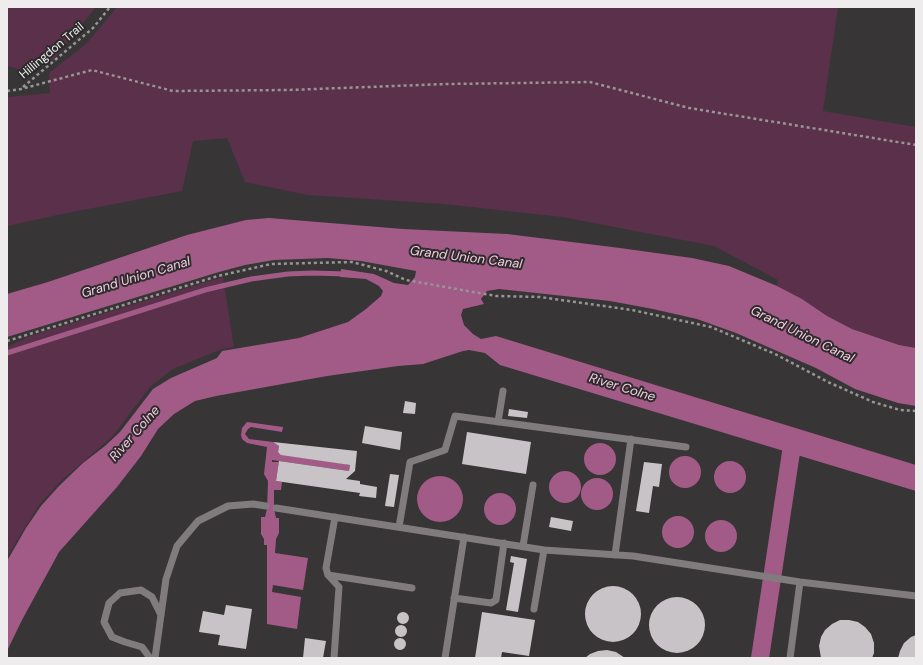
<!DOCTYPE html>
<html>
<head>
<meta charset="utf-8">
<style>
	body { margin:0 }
	#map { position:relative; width:923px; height:665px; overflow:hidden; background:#383536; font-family:"DM Sans",sans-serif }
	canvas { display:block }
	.frame { position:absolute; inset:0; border:8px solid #eeeced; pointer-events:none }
</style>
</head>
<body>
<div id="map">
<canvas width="923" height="665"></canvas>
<div class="frame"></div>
</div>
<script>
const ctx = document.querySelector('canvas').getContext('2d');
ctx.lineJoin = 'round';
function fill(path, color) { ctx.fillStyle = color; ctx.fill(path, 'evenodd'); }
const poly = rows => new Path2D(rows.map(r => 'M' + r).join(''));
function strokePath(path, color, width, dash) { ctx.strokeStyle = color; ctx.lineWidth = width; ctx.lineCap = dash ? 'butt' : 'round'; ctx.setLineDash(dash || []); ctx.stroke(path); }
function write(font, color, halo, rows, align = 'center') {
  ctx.font = font + ' "DM Sans",sans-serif'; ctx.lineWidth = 4; ctx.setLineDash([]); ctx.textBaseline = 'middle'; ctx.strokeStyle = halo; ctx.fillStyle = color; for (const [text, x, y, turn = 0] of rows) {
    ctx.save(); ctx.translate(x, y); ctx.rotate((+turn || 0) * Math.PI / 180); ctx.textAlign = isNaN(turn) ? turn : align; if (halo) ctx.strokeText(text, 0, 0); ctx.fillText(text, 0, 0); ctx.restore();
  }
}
const green = poly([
	[7,7,96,7,53,60,26,71,7,66],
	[117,7,838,7,823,111,916,127,916,348,899,345,852,329,827,316,802,299,777,286,778,280,714,246,562,217,444,204,307,195,245,182,227,138,193,141,182,191,62,214,7,226,7,97,50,93,49,73,86,44],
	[223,277,234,347,222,349,173,369,150,387,112,437,62,480,39,505,7,557,7,347,30,336]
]);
const water = poly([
	[269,218,403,229,507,234,620,248,692,258,729,266,777,286,802,299,827,316,852,329,899,345,916,348,916,406,898,403,855,389,816,368,736,333,697,319,653,309,610,301,499,289,487,291,481,299,484,304,463,309,461,315,464,325,473,334,481,339,496,336,916,465,916,491,500,365,485,353,469,350,463,351,423,364,398,366,327,376,216,396,195,401,174,414,158,429,141,456,117,487,59,552,22,620,7,651,7,561,26,528,41,506,59,486,83,463,105,446,120,432,153,389,171,378,217,358,222,351,299,338,348,322,366,309,381,296,383,291,379,286,366,279,340,277,341,269,374,274,394,283,408,285,415,277,416,271,361,261,328,258,274,260,245,265,219,272,7,337,7,294,48,282,187,235,246,220],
	[247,422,283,427,282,432,251,427,248,429,245,434,249,439,273,442,279,446,278,452,350,465,349,471,272,460,272,462,279,462,276,481,282,482,281,490,274,490,274,509,276,518,279,518,279,533,276,539,275,553,308,558,303,590,273,585,272,592,301,597,297,629,267,624,267,545,264,545,264,539,261,534,261,517,265,517,267,509,268,481,264,474,267,447,247,443,242,439,241,435,242,428],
	'584 459a16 16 0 1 1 32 0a16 16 0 1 1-32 0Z',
	'669 472a16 16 0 1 1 32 0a16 16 0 1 1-32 0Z',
	'714 477a16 16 0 1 1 32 0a16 16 0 1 1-32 0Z',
	'549 487a16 16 0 1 1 32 0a16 16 0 1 1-32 0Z',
	'417 499a23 23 0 1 1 46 0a23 23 0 1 1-46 0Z',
	'581 494a16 16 0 1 1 32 0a16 16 0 1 1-32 0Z',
	'484 509a16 16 0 1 1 32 0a16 16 0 1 1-32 0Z',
	'662 532a16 16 0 1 1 32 0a16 16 0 1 1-32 0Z',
	'705 536a16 16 0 1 1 32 0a16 16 0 1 1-32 0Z'
]);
const stream = poly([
	[7,353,205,290,251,279,288,274,312,273,346,274]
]);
const canal = poly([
	[760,658,793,439]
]);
const building = poly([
	[405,401,416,403,415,414,403,413],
	[509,409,528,412,527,418,508,416],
	[365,426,402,432,400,450,362,443],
	[467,432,531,442,526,474,462,464],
	[273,442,357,451,355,471,346,479,360,481,360,484,377,487,376,498,359,496,360,493,276,481,279,461,349,471,350,465,281,455,278,452,279,446],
	[644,462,662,464,659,487,653,486,649,513,636,511],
	[390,474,399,475,394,507,385,506],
	[551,517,573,521,571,531,549,527],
	[511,556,527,559,518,612,506,610,514,563,510,562],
	'585 614a28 28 0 1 1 56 0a28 28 0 1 1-56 0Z',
	'649 625a28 28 0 1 1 56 0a28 28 0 1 1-56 0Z',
	[226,605,252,609,246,649,218,645,220,635,199,632,203,611,224,615],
	[482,612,535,620,529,656,502,652,501,658,475,658],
	'397 618a6 6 0 1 1 12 0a6 6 0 1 1-12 0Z',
	[840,620,849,620,858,622,865,627,871,634,874,643,874,653,872,658,821,658,819,646,821,637,825,630,832,624],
	'395 631a6 6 0 1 1 12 0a6 6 0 1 1-12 0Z',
	[916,635,916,658,898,658,900,651,904,643,911,637],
	[305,638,326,641,323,658,303,658],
	'394 644a6 6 0 1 1 12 0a6 6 0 1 1-12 0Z',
	[607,650,616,652,625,658,585,658,590,654,598,651]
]);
const path = poly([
	[23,87,93,28,110,7],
	[7,91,21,89,92,70,173,91,289,90,446,84,590,82,689,108,916,145],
	[7,341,218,276,271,264,352,262,386,271,406,280,496,296,540,297,632,310,711,327,775,354,828,382,873,402,900,410,916,411]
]);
const lane = poly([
	[498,422,503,391],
	[276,508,544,550,633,556,800,582,916,596],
	[335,517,326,568,328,575,412,588],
	[399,527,410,462,445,450,455,416,686,447],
	[523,546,533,485],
	[615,555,631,439],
	[328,575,339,587,334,658],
	[454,598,491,603,496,600,504,543],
	[534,609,544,550],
	[150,658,142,647,125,642,112,637,104,622,109,603,120,593,141,590,152,597,161,615],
	[155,658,166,579,177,546,198,521,228,506,253,504,266,506],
	[445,658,464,537],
	[790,658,800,582]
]);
const streetNames = [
	["Hillingdon Trail",52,51,-40]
];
const waterNames = [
	["Grand Union Canal",466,258,7],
	["Grand Union Canal",136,278,-17],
	["Grand Union Canal",802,335,26],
	["River Colne",622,388,17],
	["River Colne",135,434,-49]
];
fill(green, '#5a304a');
fill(water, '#a25b86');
strokePath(stream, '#a25b86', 5);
strokePath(canal, '#a25b86', 18);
fill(building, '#c8c3c6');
strokePath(path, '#989596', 2.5, [3, 3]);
strokePath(lane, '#807c7e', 7);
write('12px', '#eeeced', '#2e2b2c', streetNames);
write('italic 13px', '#f5cce3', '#2e2b2c', waterNames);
</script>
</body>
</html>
